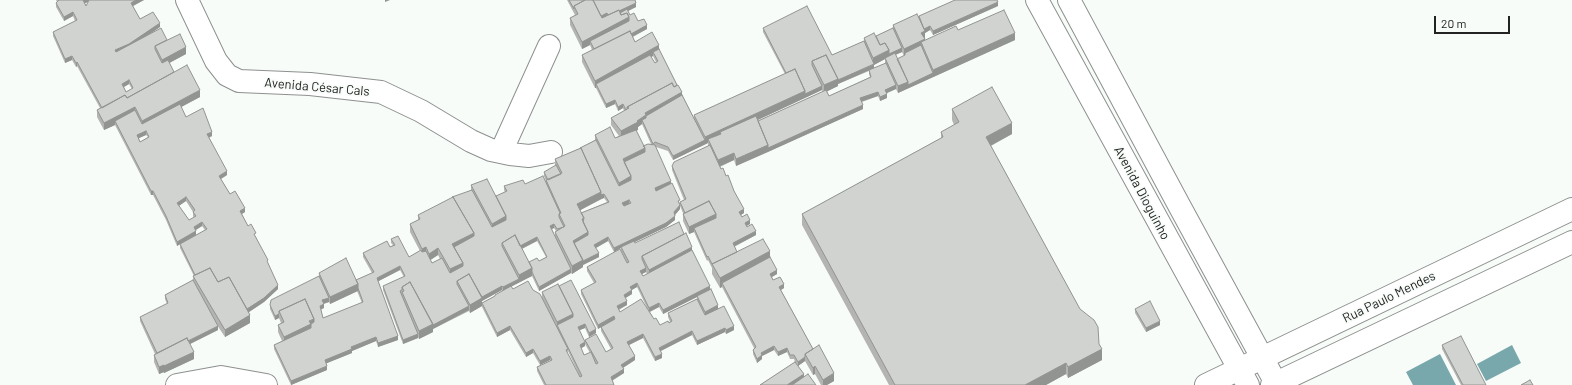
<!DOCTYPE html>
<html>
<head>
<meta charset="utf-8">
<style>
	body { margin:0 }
	#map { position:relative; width:1572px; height:385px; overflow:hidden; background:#f8fcf9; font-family:Barlow,sans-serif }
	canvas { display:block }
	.scale { position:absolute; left:1434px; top:16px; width:76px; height:18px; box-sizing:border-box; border:2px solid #222322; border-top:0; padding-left:5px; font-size:12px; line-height:14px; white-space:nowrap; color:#222322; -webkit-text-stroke:3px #f8fcf9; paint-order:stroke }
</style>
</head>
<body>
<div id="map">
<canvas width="1572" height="385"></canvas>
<div class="scale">20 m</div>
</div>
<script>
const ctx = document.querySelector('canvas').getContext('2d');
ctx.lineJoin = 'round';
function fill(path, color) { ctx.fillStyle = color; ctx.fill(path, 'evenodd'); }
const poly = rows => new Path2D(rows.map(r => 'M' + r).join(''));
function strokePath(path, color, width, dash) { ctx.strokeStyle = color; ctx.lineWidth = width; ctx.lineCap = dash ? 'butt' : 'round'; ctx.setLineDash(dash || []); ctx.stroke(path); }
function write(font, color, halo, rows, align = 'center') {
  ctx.font = font + ' Barlow,sans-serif'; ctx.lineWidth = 3.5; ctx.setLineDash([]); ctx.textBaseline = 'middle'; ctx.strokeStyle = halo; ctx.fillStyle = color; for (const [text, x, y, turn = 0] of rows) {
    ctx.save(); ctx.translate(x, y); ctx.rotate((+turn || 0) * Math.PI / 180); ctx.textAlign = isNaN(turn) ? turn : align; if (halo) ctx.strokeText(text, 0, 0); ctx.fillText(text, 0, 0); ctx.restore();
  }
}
const water = poly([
	[1512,345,1521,363,1486,381,1477,364],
	[1440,354,1456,385,1413,385,1406,372]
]);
const street = poly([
	[187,0,216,61,227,75,239,81,310,84,381,92,421,111,471,141,491,150,510,154,529,156,551,152],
	[501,152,549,46],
	[177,385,221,377,266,385],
	[1206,385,1572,209],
	[1272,385,1572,242]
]);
const primary = poly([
	[1037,0,1248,385],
	[1069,0,1180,207,1277,385]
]);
const wall = poly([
	[56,0,144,0,133,6,140,19,160,27,147,36,167,40,186,54,169,63,174,72,200,97,181,107,186,117,212,136,209,138,227,175,221,179,230,194,245,212,242,214,248,226,256,237,268,264,278,289,264,302,249,312,250,323,225,337,217,325,218,330,190,344,194,359,164,373,164,372,159,374,154,362,154,355,155,354,140,321,140,317,167,304,165,299,165,295,193,280,193,276,194,276,180,248,180,244,177,246,166,220,153,195,151,195,115,125,104,130,97,117,97,110,100,108,77,66,76,67,72,60,65,63,53,36,53,32,75,21,73,16,64,21,56,7,56,3,57,2],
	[88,2,86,6,85,3],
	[129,84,132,89,126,92,124,87],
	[146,135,148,137,140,142,139,138],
	[186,201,193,212,193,216,194,218,189,220,179,206],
	[202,226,205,230,196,235,196,230],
	[567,0,635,0,636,7,628,11,630,15,647,29,633,37,635,42,659,49,694,118,694,115,785,74,763,32,763,28,832,55,864,41,864,38,876,36,893,28,893,25,919,16,998,6,933,35,930,30,925,33,925,40,958,30,1015,40,898,93,896,89,886,93,887,98,880,101,878,96,862,102,863,109,736,166,734,160,720,167,721,169,726,176,734,191,744,213,741,215,742,217,750,224,746,226,756,235,734,247,737,252,770,257,777,274,772,277,773,280,784,288,781,290,813,349,834,381,827,385,821,385,815,374,813,375,805,361,798,366,804,377,816,385,760,385,795,362,794,359,790,359,787,352,778,356,774,350,762,356,762,359,757,363,753,354,753,350,754,348,722,287,720,288,712,274,712,268,708,260,707,261,694,232,689,234,683,221,683,213,680,206,680,202,684,200,672,170,672,166,708,146,708,143,673,160,668,151,656,147,671,184,680,204,680,209,675,215,675,220,666,227,635,242,635,243,692,250,710,289,718,308,734,330,726,334,725,332,697,345,692,335,660,351,662,358,655,361,643,338,629,345,635,360,623,368,624,373,612,381,614,385,544,385,537,371,537,367,550,361,550,360,540,365,533,353,526,357,510,330,497,337,482,307,482,306,470,313,469,311,433,329,433,332,419,339,418,337,418,338,403,344,383,290,383,286,404,277,400,270,378,281,398,340,378,347,376,341,352,351,352,353,326,363,327,370,291,385,274,349,274,345,282,341,278,332,278,325,281,323,279,318,275,320,270,309,270,305,319,276,319,273,356,280,372,273,363,257,363,253,390,247,393,245,391,243,391,239,409,257,420,251,410,232,410,224,418,220,418,215,471,190,471,185,496,196,505,192,504,190,504,186,525,184,546,184,546,181,544,176,544,172,555,166,555,159,580,148,595,140,595,135,615,138,619,136,611,125,611,118,624,111,623,108,618,111,615,104,606,108,596,88,595,88,582,62,582,55,592,50,590,45,582,49,570,25,570,18,575,15],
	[902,52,904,56,897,59,895,55],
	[653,56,656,62,655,63,651,57],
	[885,59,885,64,874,68,874,65],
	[869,71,869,74,870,77,829,96,827,91,838,86,838,84],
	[822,90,823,92,758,121,758,120],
	[642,124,651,144,643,146,636,130,638,130,638,127],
	[604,198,607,202,581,213,580,210],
	[554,228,556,231,555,232,555,236,552,229],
	[537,241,546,257,539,261,529,262,522,249],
	[608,241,614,252,621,248,621,251,627,263,587,267,587,271,594,283,581,290,581,294,598,329,601,327,601,331,611,349,606,352,585,340,585,344,590,353,584,355,581,348,585,346,579,330,585,328,589,337,596,333,559,286,542,292,542,298,533,290,513,289,511,286,532,276,539,291,571,273,572,274,583,267,583,265,599,257,596,248],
	[438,255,440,259,432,263,430,260],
	[646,272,647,274,643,276,642,274],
	[637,287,648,310,620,312,619,310,627,305,625,298,632,294,631,290],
	[502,290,502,291,495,295,495,296,482,303,482,301],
	[357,291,362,303,323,318,321,309,324,308,324,304,329,302,330,304],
	[697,297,697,299,668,313,668,317,670,322,669,323,660,325,654,319,650,312,659,307,663,314],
	[568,351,580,377,567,353],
	[952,109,1012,134,991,146,1099,344,1102,360,1068,378,1066,374,1046,385,889,385,802,225,802,214,941,138,941,132,954,125,952,120],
	[1135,309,1160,325,1146,332,1135,313],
	[1442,345,1486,385,1461,385,1442,349]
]);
const shadedWall = poly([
	[83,0,92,0,83,4],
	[136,0,144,0,131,7,131,3],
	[385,0,390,0,385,2],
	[998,2,998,6,933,35,933,31],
	[636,3,636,7,620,15,609,16],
	[73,12,73,16,64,21,64,17],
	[607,13,607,17,600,21,600,17],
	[629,17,629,25,590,41,590,45,582,49,582,42],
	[160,23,160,27,129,48,115,54,115,50],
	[647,25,647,29,595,56,595,52],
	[930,26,930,30,925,33,925,38,921,40,921,33,923,30],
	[1015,33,1015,40,898,93,898,86,908,82,933,73,933,70],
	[925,39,925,47,921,42,921,48,905,53,905,56,904,56,904,49],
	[659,45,659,53,653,52,653,56,597,87,596,84,596,88,595,88,595,81],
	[186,47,186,54,162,67,162,60],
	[902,48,902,52,886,59,885,58,885,59,874,65,874,68,838,84,838,86,824,93,824,85,873,65,873,58,889,50],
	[72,56,72,60,65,63,65,59],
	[77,62,77,66,76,67,76,63],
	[129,80,129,84,122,88,122,84],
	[896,85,896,89,885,94,885,90],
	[822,86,822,90,721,137,721,134,720,132,720,138,708,139,708,143,673,160,673,156,705,140,705,137,805,91],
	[200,90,200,97,142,128,142,121],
	[682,92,682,99,642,120,642,124,638,127,638,130,621,138,621,131,637,121,645,113],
	[878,92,878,96,860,102,860,98],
	[887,94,887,98,880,101,880,97],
	[615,100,615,104,606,108,606,104],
	[623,104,623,108,618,111,618,107],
	[863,105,863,109,768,152,768,148],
	[135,107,135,114,115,121,115,125,104,130,104,123],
	[1012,123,1012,134,986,148,986,137],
	[146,131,146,135,137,139,137,135],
	[212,132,212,136,207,138,207,134],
	[768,145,768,152,736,166,736,159],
	[645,148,645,156,623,163,623,159],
	[734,153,734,160,718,167,718,160],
	[227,171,227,175,219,180,219,176],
	[631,176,631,184,619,190,619,183],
	[671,181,671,185,655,192,655,188],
	[151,191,153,191,153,195,151,195],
	[601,192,601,199,577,212,577,204],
	[604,194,604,198,601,199,601,195],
	[186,197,186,201,177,207,177,203],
	[629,200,629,204,622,207,622,203],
	[680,205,680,209,674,216,674,212],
	[245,208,245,212,240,215,240,211],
	[744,209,744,213,739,216,739,212],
	[716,214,716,222,694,228,694,232,689,234,689,227],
	[506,216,506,224,492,231,492,224],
	[675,216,675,220,666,227,622,248,621,247,621,248,614,252,614,248],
	[750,220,750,224,745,227,745,223],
	[202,222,202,226,194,231,194,227],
	[554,224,554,228,550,230,550,226],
	[196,231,196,235,177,246,177,242],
	[756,231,756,235,733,247,733,243],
	[588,232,588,239,574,247,573,241],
	[474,233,474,240,452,248,452,244],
	[537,237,537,241,519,250,519,246],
	[608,237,608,241,594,249,594,245],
	[426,247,426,255,422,256,422,249],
	[692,247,692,254,649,277,649,270],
	[438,248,438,255,429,261,429,254],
	[770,251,770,261,722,283,722,287,720,288,720,278],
	[599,253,599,257,583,265,583,267,572,274,572,266,583,260],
	[463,263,463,270,450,277,450,269],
	[400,266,400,270,377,282,377,278],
	[532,268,532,276,503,291,503,287,519,279,519,275],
	[646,268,646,272,640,275,640,271],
	[571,269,571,273,539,291,539,287],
	[777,270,777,274,770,278,770,274],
	[637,283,637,287,630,291,630,287],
	[358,284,358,291,330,304,330,297],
	[784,284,784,288,779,291,779,287],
	[278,285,278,289,264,302,246,314,246,310],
	[502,286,502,290,482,301,482,306,470,313,470,305,480,298],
	[710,286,710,290,697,296,697,297,663,314,663,310],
	[632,290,632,294,624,299,624,295],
	[329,298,329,302,322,304,322,300],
	[627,301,627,305,617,310,617,306],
	[659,303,659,307,649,312,649,308],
	[324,304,324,308,320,310,320,306],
	[718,305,718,313,705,319,705,312],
	[469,306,469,310,433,329,433,332,419,339,419,331],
	[279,314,279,318,275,320,275,316],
	[573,314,573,321,557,325,557,329,557,322],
	[250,315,250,323,225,337,225,330],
	[614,316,614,320,598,329,598,325],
	[314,319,314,326,284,345,284,337],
	[1160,321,1160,325,1146,332,1146,328],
	[585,324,585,328,578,331,578,327],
	[218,326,218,330,158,360,158,356],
	[510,326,510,330,497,337,497,333],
	[734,326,734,330,726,334,726,330],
	[725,328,725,332,697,345,697,341],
	[596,329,596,333,589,337,589,333],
	[692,331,692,335,659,352,659,348],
	[418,334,418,338,403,344,403,340],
	[643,334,643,338,627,346,627,342],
	[398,336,398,340,378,347,378,343],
	[376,337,376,341,352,351,352,353,325,364,325,360,351,347],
	[585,342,585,346,580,349,580,345],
	[774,346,774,350,762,356,762,359,757,363,757,359,761,353],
	[787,348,787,352,778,356,778,352],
	[533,349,533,353,526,357,526,353],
	[1102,349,1102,360,1068,378,1068,367],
	[194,352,194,359,164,373,164,366],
	[662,354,662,358,655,361,655,357],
	[550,356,550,360,540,365,540,361],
	[635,356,635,360,621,369,621,365],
	[805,357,805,361,798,366,798,362],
	[1066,363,1066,374,1046,385,1025,385],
	[164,365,164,372,159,374,159,367],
	[327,366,327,370,291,385,291,381],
	[815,366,815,374,813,375,813,368],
	[624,369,624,373,611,381,611,377],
	[834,373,834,381,827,385,823,385,823,380],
	[804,374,804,381,798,385,787,385]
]);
const building = poly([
	[59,0,83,0,86,6,89,0,136,0,131,3,140,19,153,12,160,23,129,44,115,50,116,52,161,28,167,40,155,46,155,49,162,63,168,60,174,72,127,98,125,95,102,108,77,62,76,63,72,56,65,59,53,32,77,20,73,12,64,17,56,3,59,0],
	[129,80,133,88,126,92,122,84,129,80],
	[569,0,585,0,574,6,574,9,569,0],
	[585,0,593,0,602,18,619,10,621,15,627,13,629,17,582,42,570,18,578,14,574,6,585,0],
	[593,0,635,0,636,3,619,11,619,10,608,15,607,13,601,16,593,0],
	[955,0,997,0,998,2,933,31,930,26,924,29,919,16,955,0],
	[807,6,832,55,864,41,874,64,838,80,838,79,826,55,812,61,812,65,822,86,805,94,805,91,795,69,786,73,763,28,807,6],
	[627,9,630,15,634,13,638,21,644,19,647,25,631,34,630,31,594,49,590,41,629,21,629,17,627,13,621,15,620,13,627,9],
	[1004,10,1015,33,933,70,921,42,956,26,958,30,1004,10],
	[917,14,925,31,921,33,925,39,904,49,893,25,917,14],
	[893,28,902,48,889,54,889,50,885,43,880,45,876,36,893,28],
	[630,31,635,42,652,32,659,45,595,81,582,55,630,31],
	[874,33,880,45,885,43,889,50,873,58,864,38,874,33],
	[180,34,186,47,162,60,155,46,180,34],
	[921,45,933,73,908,85,908,82,897,59,905,55,905,53,921,45],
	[659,49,677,85,674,87,672,83,627,107,627,109,626,110,623,104,618,107,615,100,606,104,596,84,650,55,655,63,658,61,653,52,659,49],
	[895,53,908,82,898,86,885,58,895,53],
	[826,55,838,79,824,85,812,61,826,55],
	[886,63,896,85,885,90,887,94,880,97,878,92,860,98,863,105,768,148,768,145,758,121,826,90,829,96,871,77,869,70,886,63],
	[187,65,200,90,142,121,135,107,104,123,97,110,125,95,127,98,187,65],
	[795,69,805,91,705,137,694,115,795,69],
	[672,83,674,87,678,85,682,92,645,113,646,115,637,121,638,122,621,131,611,118,629,108,627,107,672,83],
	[992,87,1012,123,986,137,1080,309,1094,320,1098,327,1099,344,1102,349,1068,367,1066,363,1025,385,895,385,802,214,943,137,941,132,959,122,952,109,992,87],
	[682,95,705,140,673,156,668,147,655,142,653,144,642,120,646,118,646,116,682,95],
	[180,104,186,117,203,108,212,132,207,134,227,171,219,176,230,194,235,191,245,208,240,211,248,226,251,224,256,233,254,234,268,260,267,261,278,285,264,298,247,309,229,277,218,282,210,268,195,275,180,244,207,229,202,222,194,227,196,231,177,242,166,216,153,191,151,191,115,121,135,110,142,124,180,104],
	[146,131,149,137,140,142,137,135,146,131],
	[186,197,195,210,193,212,196,216,189,220,177,203,186,197],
	[756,116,768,145,736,159,734,153,718,160,708,139,721,134,720,132,756,116],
	[610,127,615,138,636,130,645,148,623,159,631,176,619,183,595,135,610,127],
	[596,140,619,186,631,180,631,176,624,162,645,152,645,148,643,146,648,144,655,145,671,181,655,188,656,191,672,183,680,200,678,201,680,205,674,212,675,216,666,223,614,248,608,237,594,245,599,253,583,261,574,243,588,235,588,232,583,222,584,218,581,213,609,202,604,194,601,195,601,192,581,148,580,148,596,140],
	[629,200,631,203,624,206,622,203,629,200],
	[710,145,721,169,723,168,726,176,728,175,734,191,744,209,739,212,742,217,747,214,750,220,745,223,747,227,752,224,756,231,733,243,737,252,712,264,708,256,707,257,694,228,716,218,716,214,709,201,685,213,680,202,686,199,672,166,674,162,710,145],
	[581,148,601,192,577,204,584,218,582,219,588,232,573,241,583,260,572,266,555,232,565,226,559,214,561,213,546,180,562,173,555,159,581,148],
	[556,165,561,174,548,180,544,172,556,165],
	[543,176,560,213,559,214,559,217,564,227,557,229,554,224,550,226,571,269,539,287,532,272,532,268,529,262,537,258,539,261,547,257,537,237,520,246,515,235,502,243,502,246,519,279,503,287,502,286,482,297,469,274,457,281,457,284,469,306,433,325,410,282,402,287,402,290,400,291,418,334,403,340,383,286,405,276,400,266,377,278,398,336,378,343,376,337,351,347,352,349,325,360,327,366,291,381,274,345,311,328,311,324,314,322,314,319,305,299,279,311,279,314,275,316,270,305,271,300,319,276,329,298,322,300,324,304,320,306,323,318,363,302,358,288,358,284,356,280,374,272,363,253,387,241,390,247,395,245,391,239,398,236,409,257,421,250,422,252,426,251,432,263,442,258,450,273,463,266,463,263,454,247,474,236,474,233,453,197,452,197,472,190,492,227,506,220,506,216,496,196,507,191,504,186,523,180,525,184,543,176],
	[487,179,506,216,492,224,471,185,487,179],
	[453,197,474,233,452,244,463,263,450,269,438,248,429,254,426,247,422,249,410,224,420,219,418,215,453,197],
	[709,201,716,214,689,227,683,214,709,201],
	[679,222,684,234,642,256,642,259,646,268,640,271,643,276,692,250,710,286,663,310,659,303,649,308,637,283,630,287,632,290,624,295,627,301,617,306,620,312,641,299,654,319,656,318,660,325,668,321,669,323,672,321,668,313,697,299,705,315,724,306,734,326,726,330,725,328,697,341,692,331,659,348,662,354,655,357,643,334,627,342,635,356,621,365,624,369,611,377,614,385,546,385,537,367,552,360,550,356,540,361,533,349,526,353,510,326,497,333,482,303,495,296,495,295,511,286,513,289,528,281,533,290,540,294,568,349,566,350,580,377,582,376,557,325,573,317,573,314,559,286,571,280,596,329,589,333,585,324,578,327,585,342,580,345,584,355,591,352,596,364,598,363,585,340,596,334,606,352,613,348,601,327,615,319,614,316,598,325,581,290,596,282,587,267,620,249,627,263,629,262,621,247,634,241,635,243,679,222],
	[686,233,692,247,649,270,642,256,686,233],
	[515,235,532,268,519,275,502,243,515,235],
	[763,239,770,251,720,278,712,264,763,239],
	[770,257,777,270,770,274,773,280,780,277,784,284,779,287,813,349,805,354,805,357,798,362,794,355,790,355,787,348,778,352,774,346,761,353,762,355,757,359,753,350,756,347,722,283,770,257],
	[346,258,358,284,330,297,319,273,346,258],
	[210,268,218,282,229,277,250,315,225,330,193,276,210,268],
	[469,274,482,298,470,305,457,281,469,274],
	[193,280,218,326,188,341,187,338,157,353,140,317,168,303,165,295,193,280],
	[410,282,433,324,419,331,402,292,404,291,402,287,410,282],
	[558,284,573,314,557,322,542,292,558,284],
	[711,289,718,305,705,312,697,296,711,289],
	[305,299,314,319,309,321,311,324,284,337,278,325,284,322,279,311,305,299],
	[1150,301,1160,321,1146,328,1135,309,1150,301],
	[1461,336,1486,385,1463,385,1442,345,1461,336],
	[187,338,194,352,164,366,164,365,159,367,154,355,187,338],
	[819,345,834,373,823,380,815,366,813,368,805,354,819,345],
	[795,362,804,374,787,385,760,385,795,362],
	[808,374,816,385,792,385,808,374],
	[1530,380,1533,385,1521,385,1530,380]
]);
const streetNames = [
	["Avenida César Cals",317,87,5],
	["Avenida Dioguinho",1142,193,62],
	["Rua Paulo Mendes",1389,297,-26]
];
fill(water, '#79a8ac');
strokePath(street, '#8d908e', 24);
strokePath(primary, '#8d908e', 24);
strokePath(street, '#fff', 22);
strokePath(primary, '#fff', 22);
fill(wall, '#b4b5b3');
fill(shadedWall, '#929492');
fill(building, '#d1d3d0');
strokePath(building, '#929492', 1);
write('13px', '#222322', '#f8fcf9', streetNames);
</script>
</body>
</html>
